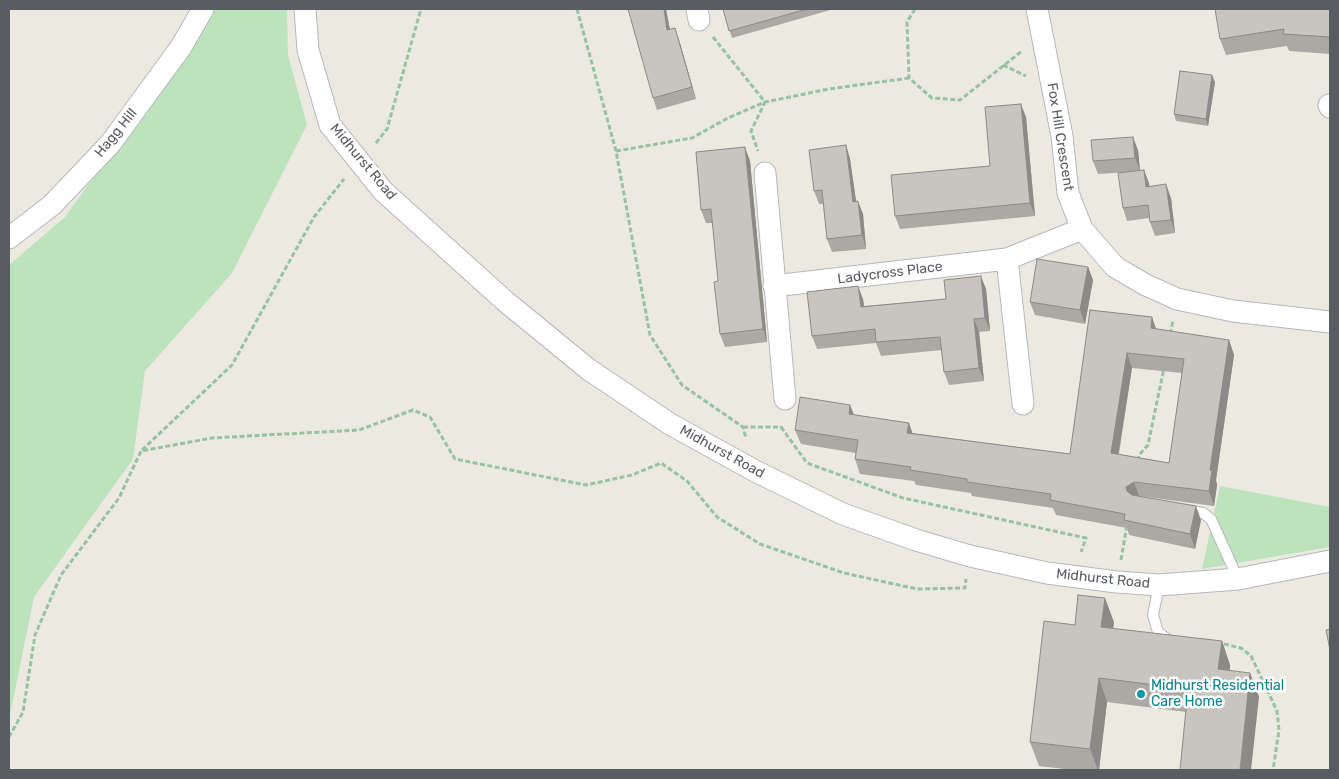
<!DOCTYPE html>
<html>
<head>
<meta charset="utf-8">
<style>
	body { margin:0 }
	#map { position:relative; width:1339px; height:779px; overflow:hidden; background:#ece9e0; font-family:Rubik,sans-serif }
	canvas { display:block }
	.frame { position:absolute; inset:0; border:10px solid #595c61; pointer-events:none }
</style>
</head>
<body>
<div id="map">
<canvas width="1339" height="779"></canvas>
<div class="frame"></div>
</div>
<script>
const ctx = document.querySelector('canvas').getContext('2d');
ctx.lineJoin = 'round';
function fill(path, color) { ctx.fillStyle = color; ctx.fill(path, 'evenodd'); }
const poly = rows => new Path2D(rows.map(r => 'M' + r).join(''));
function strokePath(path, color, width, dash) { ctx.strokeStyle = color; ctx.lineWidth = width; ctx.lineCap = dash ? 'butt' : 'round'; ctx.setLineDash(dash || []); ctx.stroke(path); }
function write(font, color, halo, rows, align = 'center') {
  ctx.font = font + ' Rubik,sans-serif'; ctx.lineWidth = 5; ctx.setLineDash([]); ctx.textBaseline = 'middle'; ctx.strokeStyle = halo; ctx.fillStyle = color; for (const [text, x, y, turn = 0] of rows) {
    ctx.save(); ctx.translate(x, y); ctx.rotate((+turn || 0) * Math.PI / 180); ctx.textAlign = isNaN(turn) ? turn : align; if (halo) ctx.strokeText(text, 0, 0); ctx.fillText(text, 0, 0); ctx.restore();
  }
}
const green = poly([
	[215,9,287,9,288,55,307,125,232,273,145,371,133,459,34,597,10,715,9,770,9,265,65,217],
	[1220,486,1330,507,1330,547,1202,569]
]);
const path = poly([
	[577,9,616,151,650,335,682,385,743,427,746,438],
	[915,9,907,22,909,78,932,98,960,100,1022,51],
	[713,37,765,102,751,131,758,151],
	[1003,65,1026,76],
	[376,143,387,129,421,9],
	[616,151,692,138,726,119,765,102,829,89,909,78],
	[1170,334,1173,321],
	[743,427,781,427,781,426],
	[781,427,807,463,903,498,1086,538,1081,552],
	[142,450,232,365,314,217,344,179],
	[1138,461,1139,455,1148,445,1164,368],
	[1121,560,1127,524],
	[1224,644,1241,648,1251,656,1277,711,1279,730,1273,770],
	[9,737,23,712,35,635,61,575,119,498,141,451,212,438,359,430,413,410,430,417,455,459,586,485,632,475,661,463,687,481,717,517,760,544,844,573,917,589,965,588,966,579]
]);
const lane = poly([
	[1185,510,1203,513,1211,519,1238,579],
	[1159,585,1153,615,1158,632,1171,642]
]);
const street = poly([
	[305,9,308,50,330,125,383,191,505,301,588,369,670,424,757,472,843,514,916,540,970,556,1047,573,1117,582,1159,585,1238,579,1330,561],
	[697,9,699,20],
	[1037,9,1062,136,1068,193,1082,229,1115,267,1146,285,1177,299,1233,311,1330,322],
	[1329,105,1330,107],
	[765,173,785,399],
	[9,238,52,205,110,144,181,47,203,9],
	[1007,259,1023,404],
	[774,286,1007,259,1082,229]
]);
const wall = poly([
	[628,9,666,9,670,29,675,28,679,40,696,99,657,110,653,98],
	[723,9,834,9,732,38],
	[1330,9,1330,54,1289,51,1287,46,1226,55,1220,39],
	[1215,82,1208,126,1176,121,1174,114],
	[1026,117,1035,216,900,229,895,216,990,166],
	[846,145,850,159,856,201,863,214,866,249,832,252,827,239,823,204,819,204,814,191],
	[1138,150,1140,170,1144,170,1149,187,1171,198,1175,233,1155,236,1150,222,1150,218,1127,221,1123,208,1129,172,1098,174,1093,161],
	[750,161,767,342,725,347,720,334,718,281,713,223,706,223,701,210],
	[1088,267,1093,280,1085,324,1035,315,1030,302],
	[986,289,990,331,979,332,984,381,949,385,944,372,942,350,881,356,876,343,817,349,812,336,863,299,864,306,946,299],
	[1090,310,1152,317,1156,329,1229,340,1234,355,1216,480,1217,485,1214,506,1139,496,1201,520,1195,549,1129,535,1127,528,1056,515,1053,508,972,496,971,493,916,485,914,481,860,474,855,459,856,453,801,444,795,430,850,405,854,415,909,423,912,433,1070,454],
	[1132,368,1182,373,1169,463,1119,454],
	[1114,622,1113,629,1222,641,1230,665,1230,671,1250,673,1259,697,1186,712,1107,702,1099,770,1073,770,1039,766,1030,742,1075,625]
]);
const shadedWall = poly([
	[664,9,666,9,672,42,667,30],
	[675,28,679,40,696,99,692,87],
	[1212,75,1215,82,1208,126,1206,119],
	[1021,104,1026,117,1035,216,1030,203],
	[1133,137,1138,150,1140,171,1135,158],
	[846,145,850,159,858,215,853,202],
	[745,147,750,161,767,342,763,329],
	[1144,170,1149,183,1151,200,1146,187],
	[1166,184,1171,198,1175,233,1171,220],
	[858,201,863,214,866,249,862,235],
	[1088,267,1093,280,1085,324,1080,310],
	[981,276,986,289,990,331,985,318],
	[858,286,863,299,866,320,861,307],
	[1152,317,1157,332,1151,328],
	[974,319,979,332,984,381,979,368],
	[1229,340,1234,355,1216,480,1217,485,1214,506,1209,491,1210,470],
	[1127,353,1132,368,1116,468,1111,453],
	[850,405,856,420,849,414],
	[909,423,914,438,907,433],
	[1134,482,1139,496,1131,501,1127,491,1126,487],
	[1196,506,1201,520,1195,549,1190,534],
	[1105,598,1114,622,1110,651,1101,627],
	[1222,641,1230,665,1227,693,1218,669],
	[1250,673,1259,697,1251,770,1240,770],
	[1099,678,1107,702,1099,770,1098,770,1090,749]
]);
const building = poly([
	[628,9,664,9,667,30,675,28,692,87,653,98,628,9],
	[723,9,807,9,729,31,723,9],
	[1215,9,1330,9,1330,37,1283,34,1284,29,1220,39,1215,9],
	[1180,71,1212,75,1206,119,1174,114,1180,71],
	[1021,104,1030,203,895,216,891,175,990,166,985,107,1021,104],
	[1133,137,1135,158,1093,161,1091,140,1133,137],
	[846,145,853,202,858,201,862,235,827,239,822,190,814,191,809,150,846,145],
	[745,147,763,329,720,334,714,282,718,281,711,209,701,210,696,152,745,147],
	[1144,170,1146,187,1166,184,1171,220,1150,222,1148,205,1123,208,1118,173,1144,170],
	[1037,259,1088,267,1080,310,1030,302,1037,259],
	[981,276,985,318,974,319,979,368,944,372,940,337,876,342,875,329,812,336,807,292,858,286,861,307,946,299,944,280,981,276],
	[1090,310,1152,317,1151,328,1229,340,1210,470,1212,471,1209,491,1134,482,1126,487,1127,491,1132,495,1196,506,1190,534,1124,520,1125,514,1050,500,1051,494,967,482,967,479,910,470,911,467,855,459,858,440,795,430,800,397,850,405,849,414,909,423,907,433,1070,454,1090,310],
	[1127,353,1184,359,1169,463,1111,453,1127,353],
	[1078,595,1105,598,1101,627,1222,641,1218,669,1250,673,1240,770,1180,770,1188,689,1099,678,1090,749,1030,742,1044,621,1075,625,1078,595],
	[1330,629,1330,650,1326,630,1330,629]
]);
const markers = [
	[1141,694,5,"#0f9aa8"]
];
const streetNames = [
	["Hagg Hill",116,133,-51],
	["Fox Hill Crescent",1060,137,81],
	["Midhurst Road",363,162,50],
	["Ladycross Place",890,273,-7],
	["Midhurst Road",722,452,29],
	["Midhurst Road",1103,579,6]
];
const cultureNames = [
	["Midhurst Residential",1151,686],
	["Care Home",1151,702]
];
fill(green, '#bde3bd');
strokePath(lane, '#b6b8bd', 12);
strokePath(street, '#b6b8bd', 23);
strokePath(path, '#97c3a2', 3, [5, 2.5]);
strokePath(lane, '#fff', 10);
strokePath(street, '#fff', 21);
fill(wall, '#aca9a5');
fill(shadedWall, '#8c8a86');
fill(building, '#c8c5c0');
strokePath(building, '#8c8a86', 1);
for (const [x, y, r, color] of markers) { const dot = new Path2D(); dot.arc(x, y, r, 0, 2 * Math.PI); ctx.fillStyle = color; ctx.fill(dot); strokePath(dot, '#fff', 2); }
write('14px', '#595c61', '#fff', streetNames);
write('14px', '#0d838f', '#fff', cultureNames, 'left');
</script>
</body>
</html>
